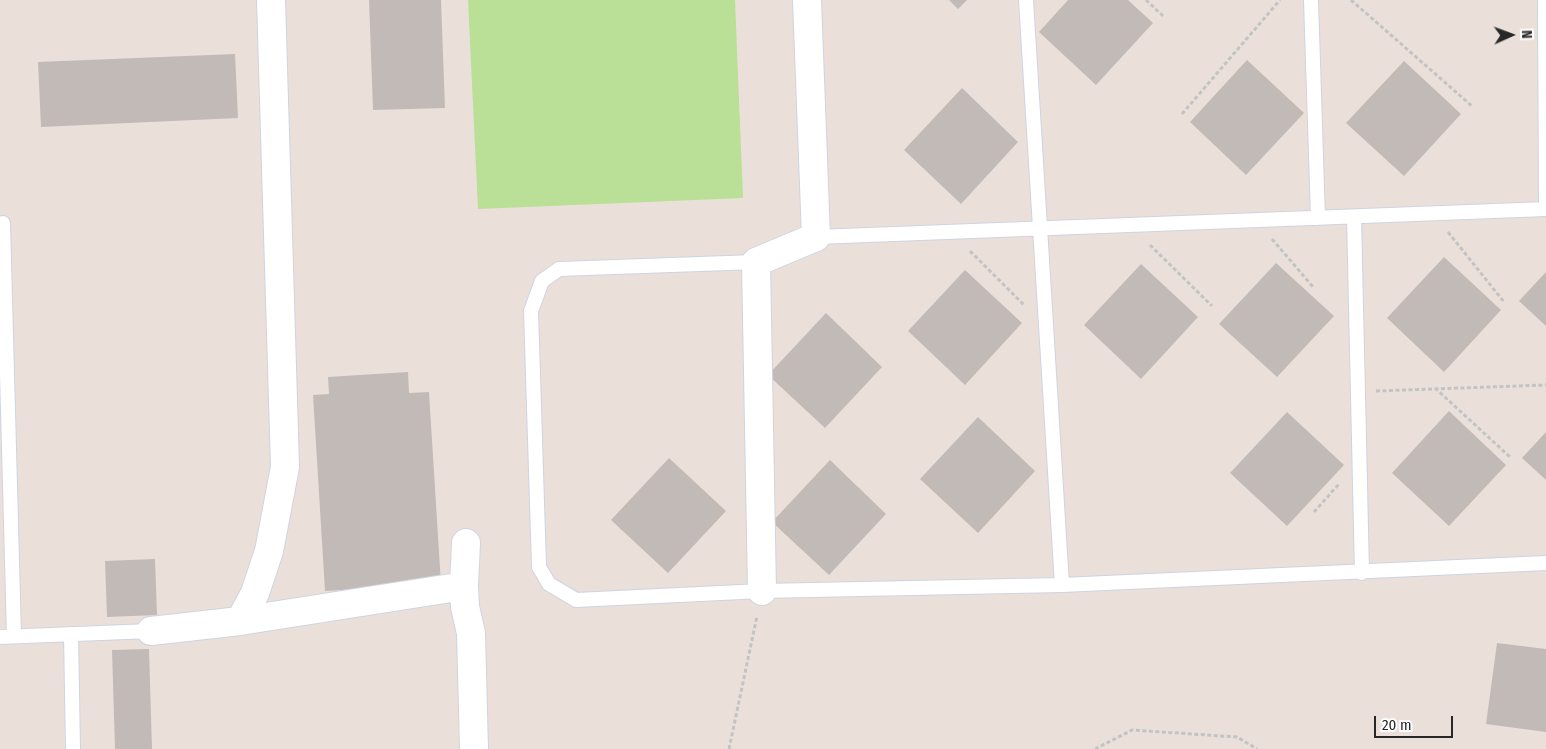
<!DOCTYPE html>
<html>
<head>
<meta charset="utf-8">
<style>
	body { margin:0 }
	#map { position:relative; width:1546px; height:749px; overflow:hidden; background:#eae0d9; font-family:"Fira Sans Condensed",sans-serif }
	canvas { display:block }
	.north { position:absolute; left:1486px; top:10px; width:50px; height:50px; -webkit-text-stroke:4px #fff; paint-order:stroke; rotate:88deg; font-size:14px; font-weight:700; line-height:20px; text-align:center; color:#272727 }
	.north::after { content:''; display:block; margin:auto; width:18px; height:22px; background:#272727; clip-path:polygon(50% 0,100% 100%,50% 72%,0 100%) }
	.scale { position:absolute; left:1374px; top:716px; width:79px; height:22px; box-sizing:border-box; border:2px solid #272727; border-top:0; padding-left:6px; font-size:15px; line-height:18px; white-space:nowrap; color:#272727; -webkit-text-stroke:4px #fff; paint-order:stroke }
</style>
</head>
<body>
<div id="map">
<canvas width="1546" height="749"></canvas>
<div class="north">N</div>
<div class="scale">20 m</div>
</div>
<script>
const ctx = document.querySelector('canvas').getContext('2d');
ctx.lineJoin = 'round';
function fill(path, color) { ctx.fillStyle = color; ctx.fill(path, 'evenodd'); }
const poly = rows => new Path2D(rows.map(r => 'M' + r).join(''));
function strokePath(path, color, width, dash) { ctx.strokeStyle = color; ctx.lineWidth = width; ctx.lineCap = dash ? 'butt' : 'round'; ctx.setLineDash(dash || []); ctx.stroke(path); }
const green = poly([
	[468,0,735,0,743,198,478,209]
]);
const building = poly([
	[369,0,441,0,445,108,373,110],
	[949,0,967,0,958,9],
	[1068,0,1128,0,1153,23,1096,85,1039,32],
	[235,54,238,118,41,127,38,62],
	[1247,60,1304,113,1246,175,1190,122],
	[1404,61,1461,114,1404,176,1346,123],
	[962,88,1018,142,961,204,904,150],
	[1444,257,1501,310,1444,372,1387,318],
	[1276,263,1334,316,1277,377,1219,324],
	[1141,264,1198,317,1141,379,1084,325],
	[965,270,1022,323,965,385,908,331],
	[1546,272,1546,326,1519,301],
	[826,313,882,367,825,428,768,375],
	[408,372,409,393,429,392,441,584,325,591,313,395,329,394,328,377],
	[1449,411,1506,465,1449,526,1392,473],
	[1287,412,1344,465,1287,526,1230,473],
	[978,417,1035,471,978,533,920,479],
	[1546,432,1546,480,1522,458],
	[669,458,726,511,668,573,611,520],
	[830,460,886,514,829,575,772,522],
	[155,559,157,615,107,617,105,561],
	[1497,643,1546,649,1546,732,1486,724],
	[149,649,152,749,115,749,112,650]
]);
const path = poly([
	[1146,0,1163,16],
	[1351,0,1473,107],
	[1182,114,1280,0],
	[1448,232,1504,302],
	[1272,239,1314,288],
	[1150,245,1212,306],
	[970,251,1024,305],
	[1435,388,1510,457],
	[1376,391,1546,385],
	[1314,512,1339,484],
	[729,749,757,616],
	[1095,749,1132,730,1237,737,1257,749]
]);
const service = poly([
	[1026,0,1062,585],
	[1311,0,1318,218],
	[1545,0,1546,209],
	[1354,217,1362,573],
	[3,223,14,636],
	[816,237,1546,209],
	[756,262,559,269,542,281,531,311,539,567,549,584,576,600,762,591,1062,585,1546,563],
	[71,634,73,749],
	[0,637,151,631]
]);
const minor = poly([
	[466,543,464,586,465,607,471,633,474,749],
	[762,591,756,262,816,237,807,0],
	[240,621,255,593,269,551,285,467,271,0],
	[151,631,240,621,464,586]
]);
fill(green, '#b9e096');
fill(building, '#c2bab6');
strokePath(service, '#ced4e0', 16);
strokePath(minor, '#ced4e0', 30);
strokePath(path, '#c3c3c3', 3, [4, 2.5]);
strokePath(service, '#fff', 14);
strokePath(minor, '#fff', 28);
</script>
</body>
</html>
